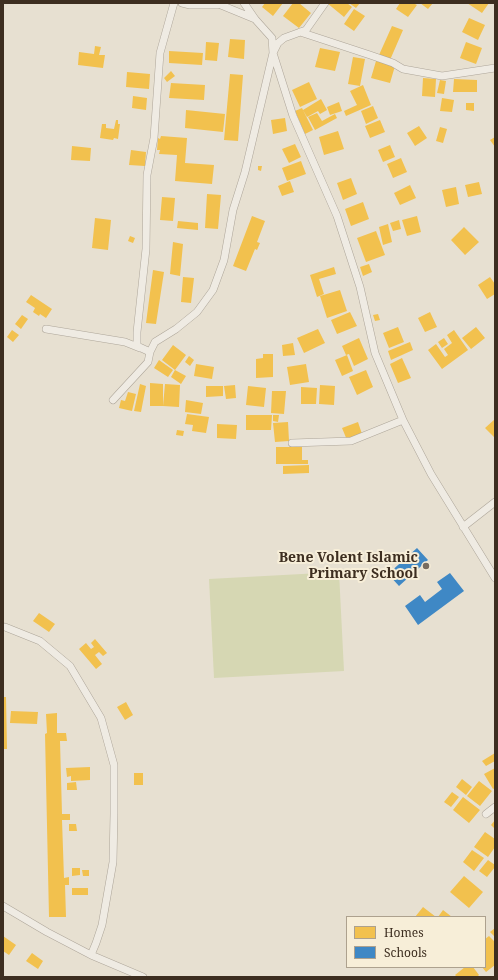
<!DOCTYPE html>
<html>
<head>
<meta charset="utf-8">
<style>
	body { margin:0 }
	#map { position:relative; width:498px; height:980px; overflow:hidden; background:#e7e0d1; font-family:"Noto Serif",serif }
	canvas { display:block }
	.frame { position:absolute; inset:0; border:4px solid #3d2e20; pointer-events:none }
	.legend { position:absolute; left:346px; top:916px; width:140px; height:52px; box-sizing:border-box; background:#f7eed8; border:1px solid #ada18e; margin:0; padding:5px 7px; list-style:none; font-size:12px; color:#3d2e20 }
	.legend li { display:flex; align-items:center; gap:8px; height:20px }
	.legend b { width:20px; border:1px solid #ada18e }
</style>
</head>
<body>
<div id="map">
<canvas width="498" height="980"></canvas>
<div class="frame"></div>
<ul class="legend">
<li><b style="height:11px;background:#f2c14e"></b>Homes</li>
<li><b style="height:11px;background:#3f88c5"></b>Schools</li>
</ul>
</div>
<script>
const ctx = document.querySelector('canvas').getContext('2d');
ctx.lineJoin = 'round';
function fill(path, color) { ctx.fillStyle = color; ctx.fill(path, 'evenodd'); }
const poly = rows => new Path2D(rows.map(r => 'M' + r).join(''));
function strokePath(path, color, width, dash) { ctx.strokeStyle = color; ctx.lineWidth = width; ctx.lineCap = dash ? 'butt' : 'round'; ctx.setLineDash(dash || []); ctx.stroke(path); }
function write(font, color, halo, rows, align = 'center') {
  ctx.font = font + ' "Noto Serif",serif'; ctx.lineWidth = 4; ctx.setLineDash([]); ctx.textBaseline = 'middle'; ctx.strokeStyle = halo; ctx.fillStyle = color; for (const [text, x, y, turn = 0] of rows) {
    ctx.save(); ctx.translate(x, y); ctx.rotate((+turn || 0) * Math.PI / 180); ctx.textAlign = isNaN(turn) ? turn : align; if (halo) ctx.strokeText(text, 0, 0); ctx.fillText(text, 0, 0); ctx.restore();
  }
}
const green = poly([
	[339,572,344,671,214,678,209,579]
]);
const homes = poly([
	[265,3,283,3,273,16,262,7],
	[293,3,299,3,311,13,299,28,283,16],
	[327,3,347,3,352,7,344,17],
	[349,3,360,3,356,8],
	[400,3,413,3,417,5,408,17,396,9],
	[420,3,433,3,428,9],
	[467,3,489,3,482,13],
	[354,9,365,16,354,31,344,24],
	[469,18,485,25,478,40,462,32],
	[392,26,403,30,390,60,379,55],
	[230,39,245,40,244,59,228,57],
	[206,42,219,43,217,61,205,60],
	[466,42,482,48,476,64,460,58],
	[95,46,101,47,99,55,105,55,103,68,78,65,79,52,94,54],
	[320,48,340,52,335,71,315,67],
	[169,51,203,53,202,65,169,63],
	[353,57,365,59,360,86,348,84],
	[376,61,395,66,390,83,371,78],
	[171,71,175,76,167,82,164,78],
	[127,72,150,74,149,89,126,87],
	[230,74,243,75,238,141,224,140],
	[423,78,436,79,435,97,422,96],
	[454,79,477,80,477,92,453,92],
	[440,80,446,81,444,94,437,93],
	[309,82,317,99,300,107,292,90],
	[171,83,205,85,204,100,169,98],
	[363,85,371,105,346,116,344,111,357,105,350,91],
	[133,96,147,98,146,110,132,108],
	[442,98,454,100,452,112,440,111],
	[321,99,327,110,320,114,318,111,307,117,303,110],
	[339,102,342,111,330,115,327,107],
	[466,103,474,103,474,111,466,110],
	[373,106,378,118,366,124,361,111],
	[302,108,313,130,305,134,295,111],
	[186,110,225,114,223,132,185,128],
	[317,113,322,121,335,114,337,118,315,130,308,117],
	[285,118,287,131,273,134,271,120],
	[116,120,118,120,118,124,120,124,118,139,114,138,113,140,100,138,102,124,106,124,106,128,114,129],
	[380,120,385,132,370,138,365,126],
	[419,126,427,138,415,146,407,133],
	[440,127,447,129,443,143,436,141],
	[338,131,344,149,324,155,319,137],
	[161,136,187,138,185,163,214,165,212,184,175,181,177,155,159,154,160,150,157,150,158,138,160,139],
	[495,137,495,147,490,140],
	[295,144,301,157,289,163,282,149],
	[390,145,395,157,383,162,378,150],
	[72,146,91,148,90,161,71,160],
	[131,150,146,152,145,166,129,165],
	[401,158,407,172,393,178,387,164],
	[301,161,306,174,287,181,282,168],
	[258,166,262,166,261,171,258,170],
	[351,178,357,194,343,200,337,183],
	[290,181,294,192,282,196,278,186],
	[479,182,482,194,468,197,465,185],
	[410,185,416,198,400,205,394,193],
	[456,187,459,204,446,207,442,190],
	[207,194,221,195,218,229,205,228],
	[162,197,175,198,173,221,160,220],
	[363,202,369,219,351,226,345,209],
	[252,216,265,221,257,242,260,243,257,250,255,249,246,271,233,266],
	[417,216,421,232,407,236,402,220],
	[95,218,111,220,108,250,92,248],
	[399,220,401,229,393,231,390,223],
	[178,221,198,223,198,230,177,228],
	[388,224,392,242,383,245,379,227],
	[464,227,479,242,465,255,451,240],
	[376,231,385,255,366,262,357,238],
	[130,236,135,238,133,243,128,241],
	[173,242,183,244,180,276,170,274],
	[369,264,372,272,363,276,360,267],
	[334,267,336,274,319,279,324,294,317,297,310,275],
	[153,270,164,272,156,324,146,323],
	[183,277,194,278,191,303,181,302],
	[490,277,495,284,495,294,487,299,478,285],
	[340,290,347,311,327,318,320,296],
	[31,295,52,309,46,318,40,314,39,316,33,312,35,308,26,302],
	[350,312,357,326,337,334,331,320],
	[430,312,437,327,425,332,418,318],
	[378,314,380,320,375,321,373,315],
	[22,315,28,319,21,329,15,324],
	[398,327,404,342,389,348,383,333],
	[476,327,485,338,471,349,462,338],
	[318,329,325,343,304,353,297,338],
	[12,330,19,335,13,342,7,337],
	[454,330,468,350,442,369,428,350,436,344,445,357,448,355,444,349,452,343,447,335],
	[359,338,368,359,354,366,349,354,346,355,342,346],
	[444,338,448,344,442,348,438,342],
	[410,342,413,350,391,360,388,351],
	[293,343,295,355,283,356,282,345],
	[173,345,186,355,175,370,162,360],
	[263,354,273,354,273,377,256,378,256,359,263,358],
	[347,355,353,371,342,376,335,360],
	[189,356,194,360,190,366,185,362],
	[402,358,411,378,398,383,390,364],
	[159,360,173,370,168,377,154,368],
	[196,364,214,367,212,379,194,376],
	[306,364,309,382,290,385,287,367],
	[175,370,186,376,181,384,171,377],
	[366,370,373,387,357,395,349,377],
	[150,383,163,384,163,406,150,406],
	[140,384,146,386,141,412,134,411],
	[165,384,180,385,179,407,163,406],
	[235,385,236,398,226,399,224,386],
	[320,385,335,386,334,405,319,404],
	[206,386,223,386,223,396,206,397],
	[248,386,266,388,264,407,246,405],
	[301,387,317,388,316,404,301,404],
	[272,391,286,391,284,414,271,413],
	[128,392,136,394,132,411,119,408,121,400,125,401],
	[186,400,203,403,201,414,185,412],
	[187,414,209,417,206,433,192,431,193,425,185,424],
	[246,415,272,415,271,430,246,430],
	[273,415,279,415,278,422,273,421],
	[495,419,495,438,485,428],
	[288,422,289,441,275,442,273,423],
	[358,422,362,434,347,440,342,428],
	[217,424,237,425,236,439,217,438],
	[177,430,184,431,183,436,176,435],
	[276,447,302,447,302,460,308,460,308,464,276,464],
	[309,465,309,473,283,474,283,466],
	[39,613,55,624,49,632,33,621],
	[95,639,107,653,103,656,99,652,95,655,102,664,96,669,79,649,86,643,91,649,94,647,91,643],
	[3,697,6,697,7,749,3,749],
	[126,702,133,715,125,720,117,707],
	[11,711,38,712,37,724,10,723],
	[57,713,57,733,66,733,67,741,60,741,62,814,70,814,70,820,62,820,64,878,69,877,69,885,65,885,66,917,49,917,45,734,47,733,46,714],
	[495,753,495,761,486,766,482,761],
	[90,767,90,780,71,781,71,776,67,777,66,768],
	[495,768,495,788,493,789,484,774],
	[134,773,143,773,143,785,134,785],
	[462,779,472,787,466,795,456,787],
	[479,781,492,791,480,806,467,796],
	[76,782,77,790,67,790,67,783],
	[452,792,459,797,451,807,444,802],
	[463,797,480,810,469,823,453,810],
	[495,820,495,829,491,825],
	[69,824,76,824,77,831,69,831],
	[485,832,495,839,495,847,488,857,474,847],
	[472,850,484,858,474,871,463,862],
	[488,860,495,865,495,867,487,877,479,871],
	[72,868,80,868,80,875,72,876],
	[82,870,89,870,89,876,83,876],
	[464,876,483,892,469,908,450,892],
	[72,888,88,888,88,895,72,895],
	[423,907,436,917,415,917],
	[443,910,452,917,438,917],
	[495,928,495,937,490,932],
	[3,936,16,945,9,955,3,951],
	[489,936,495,942,495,965,486,972,482,967,485,967,485,939],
	[32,953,43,961,38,969,26,961],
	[465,967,473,967,479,975,477,977,457,977,455,975]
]);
const schools = poly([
	[417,548,428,560,399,586,388,574],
	[450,573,464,591,418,625,405,606,420,595,425,602,442,589,437,582]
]);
const minor = poly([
	[182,3,190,5,218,5],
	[216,3,255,19,272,38,273,53,293,116,337,216,360,287,375,353,403,420,431,474,495,578],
	[244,3,255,19],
	[300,32,370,55,393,63,403,69,442,76,495,68],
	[46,329,125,342,140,348],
	[150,352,137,346,137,332,146,249,147,175,154,138,160,53,174,3],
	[113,400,148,362,150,352,155,342,176,329,197,312,213,290,224,260,233,210,245,172,273,53,278,43,284,38,306,30,325,3],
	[292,443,351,441,403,420],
	[463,527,495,502],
	[5,627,40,641,70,666,101,718,114,765,114,814,113,862,102,925,96,943,91,955],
	[486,814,495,807],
	[3,906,47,932,91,955,143,977]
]);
const markers = [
	[426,566,4,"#786c5e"]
];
const poiNames = [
	["Bene Volent Islamic",418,558],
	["Primary School",418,574]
];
fill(green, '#d6d7b3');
fill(homes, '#f2c14e');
fill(schools, '#3f88c5');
strokePath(minor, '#ada599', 8);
strokePath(minor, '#efebe3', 7);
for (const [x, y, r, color] of markers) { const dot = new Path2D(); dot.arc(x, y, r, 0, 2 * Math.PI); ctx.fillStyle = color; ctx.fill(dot); strokePath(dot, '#f7eed8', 1.5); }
write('bold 14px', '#3d2e20', '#f7eed8', poiNames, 'right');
</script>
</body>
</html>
